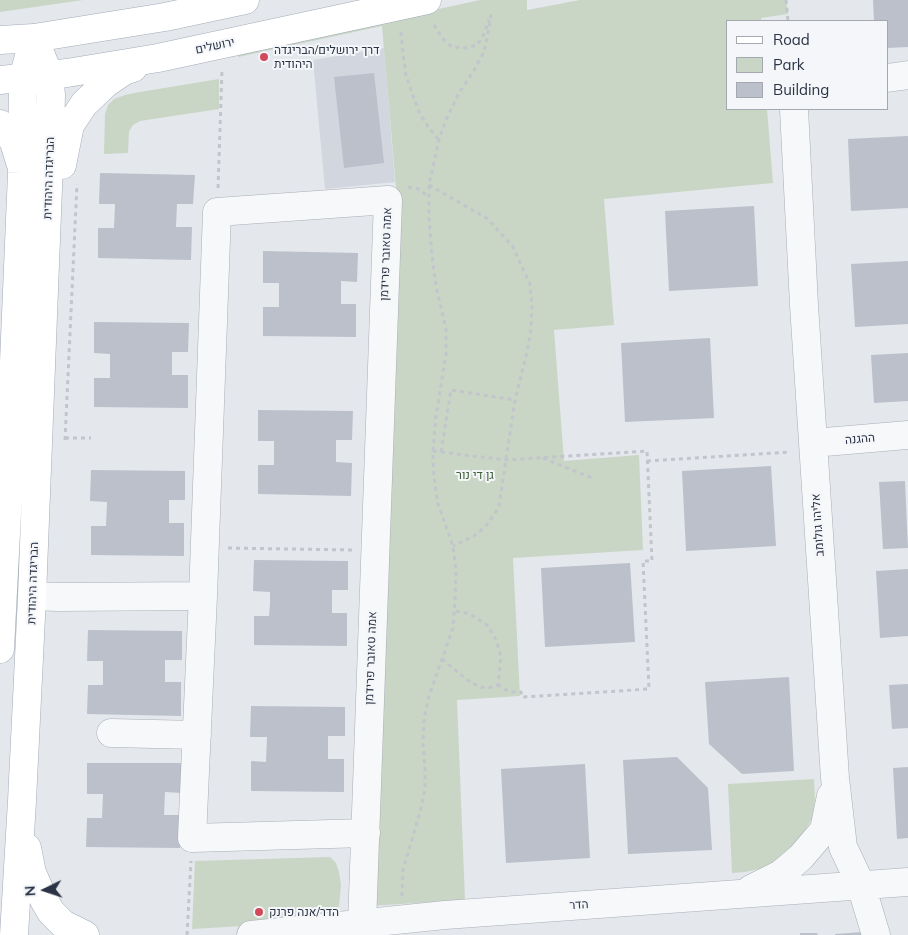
<!DOCTYPE html>
<html>
<head>
<meta charset="utf-8">
<style>
	body { margin:0 }
	#map { position:relative; width:908px; height:935px; overflow:hidden; background:#e4e7ec; font-family:Mulish,sans-serif }
	canvas { display:block }
	.legend { position:absolute; left:726px; top:20px; width:162px; height:90px; box-sizing:border-box; background:#f4f6f9; border:1px solid #a4a8b1; margin:0; padding:6px 9px; list-style:none; font-size:15px; color:#2b3445 }
	.legend li { display:flex; align-items:center; gap:10px; height:25px }
	.legend b { width:25px; border:1px solid #a4a8b1 }
	.north { position:absolute; left:20px; top:865px; width:50px; height:50px; -webkit-text-stroke:4px #f4f6f9; paint-order:stroke; rotate:266deg; font-size:14px; font-weight:700; line-height:20px; text-align:center; color:#2b3445 }
	.north::after { content:''; display:block; margin:auto; width:18px; height:22px; background:#2b3445; clip-path:polygon(50% 0,100% 100%,50% 72%,0 100%) }
</style>
</head>
<body>
<div id="map">
<canvas width="908" height="935"></canvas>
<ul class="legend">
<li><b style="height:6px;background:#fff"></b>Road</li>
<li><b style="height:14px;background:#c9d6c5"></b>Park</li>
<li><b style="height:14px;background:#bbc0ca"></b>Building</li>
</ul>
<div class="north">N</div>
</div>
<script>
const ctx = document.querySelector('canvas').getContext('2d');
ctx.lineJoin = 'round';
function fill(path, color) { ctx.fillStyle = color; ctx.fill(path, 'evenodd'); }
const poly = rows => new Path2D(rows.map(r => 'M' + r).join(''));
function strokePath(path, color, width, dash) { ctx.strokeStyle = color; ctx.lineWidth = width; ctx.lineCap = dash ? 'butt' : 'round'; ctx.setLineDash(dash || []); ctx.stroke(path); }
function write(font, color, halo, rows, align = 'center') {
  ctx.font = font + ' Mulish,Heebo,sans-serif'; ctx.lineWidth = 4; ctx.setLineDash([]); ctx.textBaseline = 'middle'; ctx.strokeStyle = halo; ctx.fillStyle = color; for (const [text, x, y, turn = 0] of rows) {
    ctx.save(); ctx.translate(x, y); ctx.rotate((+turn || 0) * Math.PI / 180); ctx.textAlign = isNaN(turn) ? turn : align; if (halo) ctx.strokeText(text, 0, 0); ctx.fillText(text, 0, 0); ctx.restore();
  }
}
const built = poly([
	[384,48,395,182,325,189,313,60]
]);
const green = poly([
	[0,0,83,0,0,12],
	[480,0,527,0,527,10,580,0,786,0,788,14,761,18,761,21,727,21,727,109,767,109,773,183,604,199,614,325,554,330,564,461,639,455,643,550,513,558,520,696,457,700,465,900,369,906,397,199,382,26,238,57,237,53],
	[219,79,219,109,140,121,133,125,129,131,128,153,104,154,105,114,108,105,114,99,125,95,134,93],
	[814,779,815,800,812,819,801,837,789,851,773,863,759,869,745,872,732,873,728,784],
	[330,857,336,863,339,872,341,885,340,896,339,905,335,916,325,921,192,929,195,861]
]);
const building = poly([
	[873,0,908,0,908,47,887,48,887,21,874,21],
	[374,73,384,163,344,168,334,77],
	[908,136,908,208,851,211,848,139],
	[100,173,195,175,193,204,177,204,176,227,192,227,191,260,98,258,98,228,114,228,115,204,99,204],
	[754,206,758,286,669,291,665,211],
	[263,251,358,253,357,282,341,281,341,304,356,304,356,337,263,336,263,307,279,307,279,283,263,283],
	[908,261,908,324,855,327,851,264],
	[94,322,189,323,188,352,172,352,172,375,188,375,188,408,94,407,94,378,110,378,110,354,94,353],
	[710,338,714,418,625,422,621,343],
	[908,353,908,401,874,403,871,355],
	[258,410,353,411,352,440,336,440,336,462,352,463,351,496,258,494,258,465,274,465,274,441,258,441],
	[771,466,776,546,686,551,682,471],
	[91,470,185,471,185,500,169,500,169,523,184,523,184,556,91,555,91,526,106,526,107,502,90,501],
	[905,481,908,548,883,549,879,482],
	[254,560,348,561,348,590,332,590,332,613,347,613,347,646,254,645,254,616,269,616,270,604,270,592,253,591],
	[630,563,635,642,545,647,541,568],
	[908,569,908,636,880,638,876,571],
	[88,630,182,631,182,660,165,660,165,682,181,682,181,716,87,714,88,685,103,685,103,661,87,661],
	[789,677,794,771,742,774,709,744,705,682],
	[908,684,908,728,892,729,889,685],
	[251,706,345,707,345,736,328,736,328,759,344,759,344,792,251,791,251,761,266,762,267,737,250,737],
	[677,757,708,788,712,850,628,854,623,760],
	[87,763,181,763,181,793,165,792,164,815,180,815,180,848,86,847,87,818,102,818,103,794,87,794],
	[585,764,590,858,506,863,501,769],
	[908,767,908,838,897,839,893,768],
	[863,932,864,935,835,935,835,934],
	[800,933,817,933,818,935,800,935]
]);
const path = poly([
	[786,0,788,21],
	[434,25,442,38,452,47,465,48,477,45,484,34,489,20],
	[401,32,403,53,406,75,412,93,420,114,429,128,439,140],
	[429,185,488,219,513,247,530,284,532,305,531,329,527,352,515,400,499,506,494,515,485,527,474,536,453,546],
	[408,187,419,189,428,197],
	[218,188,222,70],
	[65,438,91,438],
	[65,440,77,184],
	[433,451,506,460,647,451,652,561,643,561,649,689,522,697,521,692,510,692,498,685],
	[441,452,451,390,515,400],
	[543,458,592,478],
	[647,461,789,452],
	[228,548,352,550],
	[442,659,466,679,479,687,488,688,498,685,501,656,496,640,488,626,475,617,466,613,454,611],
	[402,896,403,870,420,812,425,789,425,768,423,743,424,721,428,699,453,628,455,599,456,570,453,546,438,504,435,485,433,463,433,451,436,416,446,354,446,329,436,286,432,256,429,218,429,184,439,140,446,120,459,93,473,72,484,52,489,28,491,13],
	[187,935,191,861]
]);
const minor = poly([
	[887,78,908,75],
	[794,109,804,305,835,778,843,847,861,885,876,935],
	[813,443,908,435],
	[32,596,58,597,203,596],
	[111,733,197,735],
	[751,889,781,874,801,857,824,830,831,796],
	[362,924,388,200,217,212,203,596,192,838,366,833],
	[251,935,445,915,908,882]
]);
const major = poly([
	[0,40,34,38,165,17,245,0],
	[0,80,67,73,158,58,427,0],
	[0,124,5,129,14,142,20,162],
	[62,165,70,125,84,104,105,84,124,71,133,68],
	[0,649,10,456,22,173,23,78,34,38],
	[27,848,32,873,44,900,51,912,63,924,85,935],
	[14,935,22,801,32,596,50,137,51,95,49,75,34,38]
]);
const markers = [
	[264,57,5,"#d1495b"],
	[259,912,5,"#d1495b"]
];
const streetNames = [
	["ירושלים",215,46,-12],
	["הבריגדה היהודית",49,178,-88],
	["אמה טאובר פרידמן",386,254,-88],
	["ההגנה",860,439,-5],
	["אליהו גולומב",818,525,-94],
	["הבריגדה היהודית",33,583,-88],
	["אמה טאובר פרידמן",371,658,-88],
	["הדר",579,905,-4]
];
const poiNames = [
	["דרך ירושלים/הבריגדה",274,50],
	["היהודית",274,64],
	["הדר/אנה פרנק",269,912]
];
const parkNames = [
	["גן די נור",475,475]
];
fill(built, '#d2d6de');
fill(green, '#c9d6c5');
fill(building, '#bbc0ca');
strokePath(minor, '#a9aeb7', 29);
strokePath(major, '#a3abb8', 29);
strokePath(path, '#c2c5cb', 3, [4, 4]);
strokePath(minor, '#f7f8fa', 28);
strokePath(major, '#fff', 28);
for (const [x, y, r, color] of markers) { const dot = new Path2D(); dot.arc(x, y, r, 0, 2 * Math.PI); ctx.fillStyle = color; ctx.fill(dot); strokePath(dot, '#f4f6f9', 2); }
write('12px', '#2b3445', '#f4f6f9', streetNames);
write('12px', '#2b3445', '#f4f6f9', poiNames, 'left');
write('12px', '#3f6138', '#f4f6f9', parkNames);
</script>
</body>
</html>
